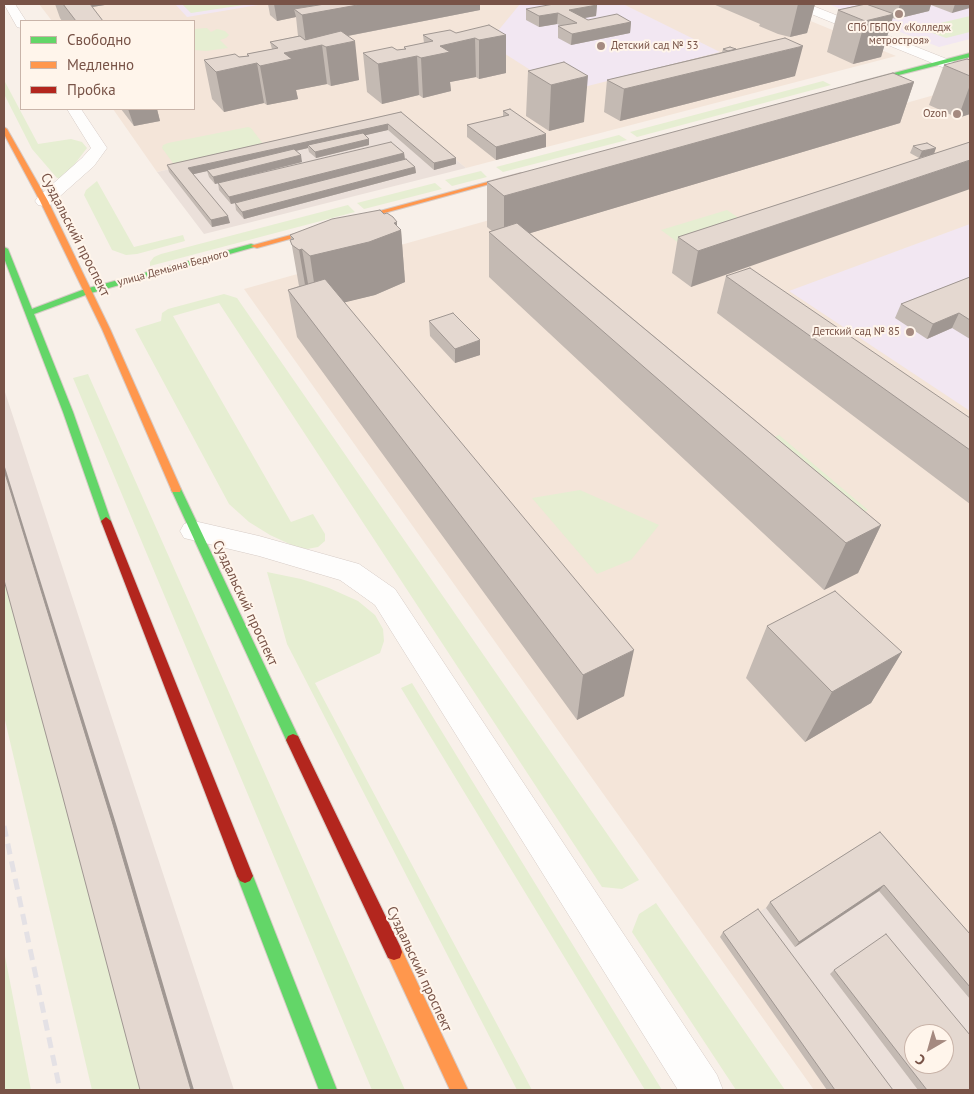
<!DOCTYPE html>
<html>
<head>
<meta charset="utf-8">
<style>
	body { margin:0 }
	#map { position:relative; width:974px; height:1094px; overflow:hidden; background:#f8f0e9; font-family:"PT Sans",sans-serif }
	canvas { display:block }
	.frame { position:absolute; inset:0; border:5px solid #785347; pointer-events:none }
	.legend { position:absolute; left:20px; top:20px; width:175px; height:90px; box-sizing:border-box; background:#fff5eb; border:1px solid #c9b4a9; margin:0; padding:6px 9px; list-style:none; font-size:15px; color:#785347 }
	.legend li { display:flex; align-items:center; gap:10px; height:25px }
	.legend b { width:25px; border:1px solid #c9b4a9 }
	.north { position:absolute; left:904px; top:1024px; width:50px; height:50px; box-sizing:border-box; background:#fff5eb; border:1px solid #c9b4a9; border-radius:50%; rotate:218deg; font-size:14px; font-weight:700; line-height:20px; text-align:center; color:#785347 }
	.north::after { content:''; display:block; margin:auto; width:18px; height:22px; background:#a58a80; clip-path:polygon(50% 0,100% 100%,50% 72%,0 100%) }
</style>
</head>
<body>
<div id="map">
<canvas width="974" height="1094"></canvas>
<div class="frame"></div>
<ul class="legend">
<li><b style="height:6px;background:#63d668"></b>Свободно</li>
<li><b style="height:6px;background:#ff974d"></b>Медленно</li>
<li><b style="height:6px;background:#b3261e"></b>Пробка</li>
</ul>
<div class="north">С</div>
</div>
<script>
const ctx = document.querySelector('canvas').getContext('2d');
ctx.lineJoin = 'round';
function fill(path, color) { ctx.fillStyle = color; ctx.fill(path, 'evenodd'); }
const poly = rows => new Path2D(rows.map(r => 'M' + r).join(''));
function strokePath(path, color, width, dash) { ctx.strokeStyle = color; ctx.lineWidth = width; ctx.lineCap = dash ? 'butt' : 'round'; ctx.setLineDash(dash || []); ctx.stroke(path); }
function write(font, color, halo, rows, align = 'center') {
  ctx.font = font + ' "PT Sans",sans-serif'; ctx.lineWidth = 4; ctx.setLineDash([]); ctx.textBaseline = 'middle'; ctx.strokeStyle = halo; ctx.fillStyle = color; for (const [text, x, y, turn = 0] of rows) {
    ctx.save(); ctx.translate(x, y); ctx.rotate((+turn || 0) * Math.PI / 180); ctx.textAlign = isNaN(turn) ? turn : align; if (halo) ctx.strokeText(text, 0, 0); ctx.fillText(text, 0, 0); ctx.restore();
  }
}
const residential = poly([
	[39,4,769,4,896,56,466,168,403,116,157,172,113,109,194,109,194,21,52,21],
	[970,85,970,1090,814,1090,244,289],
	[914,1034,944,1034,944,1064,914,1064]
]);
const industrial = poly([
	[403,116,466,168,204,234,157,172],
	[4,389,234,1090,144,1090,4,570],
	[875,838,970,947,970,1090,827,1090,720,937],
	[914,1034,944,1034,944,1064,914,1064]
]);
const education = poly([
	[175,4,264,4,187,17],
	[520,4,623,4,720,52,584,87,546,80,488,43],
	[828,4,970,4,970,39,939,47],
	[970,224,970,411,789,291]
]);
const green = poly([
	[182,4,250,4,191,13],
	[970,16,970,32,946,38,919,28],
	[207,28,211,32,217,29,225,31,229,35,226,38,220,40,228,48,206,51,194,50,194,29],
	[4,80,38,144,71,139,82,142,87,148,64,178,57,178,32,149,4,94],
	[823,81,831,85,637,137,630,132],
	[248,127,251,128,264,145,178,164,173,163,162,148,163,145,168,143],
	[619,135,627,140,503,172,496,167],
	[481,171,487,177,452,186,445,180],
	[97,181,134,247,183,235,185,241,137,254,126,255,112,250,84,195,86,190],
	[435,183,442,189,364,209,357,203],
	[348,205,355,212,150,266,150,262,154,257,161,254],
	[727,210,746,223,680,244,661,230],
	[224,294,237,298,639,880,622,889,602,887,219,303,173,316,291,522,313,514,325,534,325,541,318,547,307,549,296,547,270,535,249,522,229,504,135,329,161,321,162,313,168,309],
	[88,374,405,1090,372,1090,73,378],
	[779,435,868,510,849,519,761,443],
	[580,490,659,525,631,560,597,574,532,498],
	[267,572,301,579,329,588,358,601,375,615,383,629,384,641,380,653,315,683,532,1090,517,1090,287,644],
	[4,574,142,1090,92,1090,4,716],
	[412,683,662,1090,645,1090,401,688],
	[656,903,785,1090,736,1090,632,932,639,914],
	[4,951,31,1090,4,1090]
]);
const street = poly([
	[4,4,15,4,26,21,21,21,21,28,17,27,4,4],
	[792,4,808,4,962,65,964,68,957,72,952,71,794,7,792,4],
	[67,109,81,109,107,148,94,166,50,205,44,206,38,205,35,201,38,197,82,158,91,148,67,109],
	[194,521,259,536,359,564,395,589,717,1075,723,1090,678,1090,375,605,340,580,259,556,184,538,180,531,184,524,194,521]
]);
const fast = poly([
	[970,53,970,57,859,85,856,83,970,53],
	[251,244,258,246,91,293,34,314,73,412,111,521,106,525,102,524,63,412,4,258,4,247,8,249,32,309,85,289,251,244],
	[176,485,181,489,298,736,300,740,298,744,293,746,288,744,171,489,176,485],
	[245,869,250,871,253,876,337,1090,319,1090,237,876,240,871,245,869]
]);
const slow = poly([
	[4,127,7,129,48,201,110,329,181,489,180,492,172,492,171,489,102,329,40,201,4,134,4,127],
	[521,173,526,174,257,248,250,246,521,173],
	[394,944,400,946,468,1090,450,1090,386,952,388,946,394,944]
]);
const jam = poly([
	[106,517,111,521,253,876,250,881,245,883,240,881,237,876,101,521,106,517],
	[293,734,298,736,400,946,402,952,400,958,394,960,388,958,286,740,288,736,293,734]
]);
const rail = poly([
	[4,826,60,1090]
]);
const wall = poly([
	[55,4,111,4,92,7,103,21,62,21,60,18],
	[268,4,480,4,480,10,348,36,359,80,331,86,327,84,296,90,298,99,267,105,264,103,224,112,212,99,204,60,239,57,247,56,247,54,272,49,270,42,298,36,296,17,277,21,270,15],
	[713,4,815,4,807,33,790,37,778,34,759,26,760,24],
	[858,4,970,4,952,13,931,5,929,11,896,19,892,18,881,57,853,64,827,52,838,10,859,5,858,5],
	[597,5,596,16,584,18,588,20,631,22,630,33,571,45,558,38,558,26,562,26,557,24,539,27,526,20,526,9],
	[456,33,506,35,506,73,479,79,476,77,450,82,451,91,423,98,419,95,382,104,367,92,363,53,397,50,404,49,404,47,424,43,423,35],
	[723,49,736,49,795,76,620,121,604,112,607,80,722,52],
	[970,60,970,114,958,118,929,105,944,65],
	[564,62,584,122,549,131,526,116,528,71],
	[914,82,900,123,530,233,881,525,858,573,824,590,489,277,489,232,492,231,487,227,487,182],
	[121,109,157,109,160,121,134,126],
	[510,109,546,147,496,160,467,137,467,125,503,117,503,111],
	[401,112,456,158,456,164,434,170,388,130,365,135,369,145,316,158,309,152,308,148,296,151,302,162,215,184,209,177,207,171,193,174,230,223,212,227,169,172,167,165],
	[970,142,691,287,672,273,678,237],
	[913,146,934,154,919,158,910,153],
	[404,153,405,160,231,204,219,190,218,183],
	[415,167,416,173,244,219,236,210,235,203],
	[397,226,401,230,405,282,375,295,344,302,624,696,577,720,297,337,288,290,299,286,290,235],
	[726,276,970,418,970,504,717,313],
	[970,277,970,339,952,328,927,339,895,318,901,304],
	[429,321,480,355,455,363,430,336],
	[767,626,902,652,871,703,805,742,746,678],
	[880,832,970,934,970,999,879,891,795,947,766,908,770,902],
	[723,932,893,1090,827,1090,720,937],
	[834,970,970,1090,918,1090,830,974]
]);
const shadedWall = poly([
	[91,4,111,4,92,7],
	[274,4,480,4,480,10,306,44,302,15,294,9,296,17,277,21],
	[798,4,815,4,807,33,790,37],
	[900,4,931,4,929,11,896,19],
	[955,4,970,4,970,8,952,13],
	[597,5,596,16,573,20,569,10],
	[558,13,557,24,539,27,539,16],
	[894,14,881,57,853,64,865,21],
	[631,22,630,33,571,45,572,34],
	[506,35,506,73,479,79,479,40],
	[475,38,476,77,450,82,451,91,423,98,421,58,440,46],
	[355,41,359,80,331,86,326,47],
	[322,45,327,84,296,90,298,99,267,105,260,66,284,53],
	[803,46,795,76,620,121,624,89],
	[417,56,419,95,382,104,378,64],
	[257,63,264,103,224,112,216,72],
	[588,76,584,122,549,131,551,85],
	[914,82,900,123,504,241,504,196],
	[970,85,970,114,958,118],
	[128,109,157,109,160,121,134,126],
	[388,124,388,130,311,148,308,145,308,148,190,175,188,168],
	[546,134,546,147,496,160,496,147],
	[369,139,369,145,316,158,315,152],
	[936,148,934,154,919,158,922,151],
	[404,153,405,160,231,204,229,197],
	[301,155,302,162,215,184,213,177],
	[456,158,456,164,434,170,434,163],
	[970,160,970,189,691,287,698,251],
	[415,167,416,173,244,219,242,212],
	[228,216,230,223,212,227,211,220],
	[397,222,397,231,401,230,405,282,375,295,318,309,310,256],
	[302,249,311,301,308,302,299,250],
	[959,313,952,328,927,339,933,324],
	[480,340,480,355,455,363,455,349],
	[4,464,117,827,194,1090,191,1090,4,470],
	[881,525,858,573,824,590,846,543],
	[634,650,624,696,577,720,583,675],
	[902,652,871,703,805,742,832,692],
	[884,885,879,891,795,947,799,942]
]);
const building = poly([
	[63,4,90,4,103,21,76,21,63,4],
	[325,4,363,4,302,15,294,9,325,4],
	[554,4,595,4,597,5,569,10,588,20,617,14,631,22,572,34,558,26,577,23,558,13,539,16,526,9,554,4],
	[866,4,894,14,865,21,838,10,866,4],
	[489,25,506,35,479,40,475,38,440,46,450,52,421,58,417,56,378,64,363,53,392,47,397,50,406,49,404,47,433,41,423,35,450,30,456,33,489,25],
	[341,31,355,41,326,47,322,45,284,53,292,59,260,66,257,63,216,72,204,60,235,54,239,57,249,56,247,54,278,48,270,42,300,36,305,40,341,31],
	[785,38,803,46,624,89,607,80,785,38],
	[730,47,736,49,728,51,723,49,730,47],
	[967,59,970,60,970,76,944,65,967,59],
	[564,62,588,76,551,85,528,71,564,62],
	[893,73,914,82,504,196,487,182,893,73],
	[510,109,546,134,496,147,467,125,509,115,503,111,510,109],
	[401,112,456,158,434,163,388,124,188,168,228,216,211,220,167,165,401,112],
	[363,133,369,139,315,152,308,145,363,133],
	[391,142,404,153,229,197,218,183,391,142],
	[970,142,970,160,698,251,678,237,970,142],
	[927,143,936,148,922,151,913,146,927,143],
	[294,149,301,155,213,177,207,170,294,149],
	[406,159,415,167,242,212,235,203,406,159],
	[380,210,384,214,387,213,393,217,397,222,394,223,401,230,369,242,310,256,302,249,299,250,292,245,290,240,294,239,290,235,332,219,380,210],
	[517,223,881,525,846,543,489,232,517,223],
	[750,268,970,418,970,450,726,276,750,268],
	[970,277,970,320,959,313,933,324,901,304,970,277],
	[325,279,634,650,583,675,288,290,325,279],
	[453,313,480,340,455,349,429,321,453,313],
	[4,470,112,821,191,1090,140,1090,62,794,4,580,4,470],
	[835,591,902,652,832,692,767,626,835,591],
	[880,832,970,934,970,987,884,885,799,942,770,902,880,832],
	[758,909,893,1090,835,1090,723,932,758,909],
	[886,934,970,1035,970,1090,927,1090,834,970,886,934],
	[914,1034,944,1034,944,1064,914,1064,914,1034]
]);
const markers = [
	[899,14,5,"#a58a80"],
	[601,46,5,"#a58a80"],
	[957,114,5,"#a58a80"],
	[910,332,5,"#a58a80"]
];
const farPoinames = [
	["СПб ГБПОУ «Колледж",899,28,"center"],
	["метростроя»",899,41,"center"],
	["Детский сад № 53",611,46,"left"],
	["Ozon",947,114],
	["Детский сад № 85",900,332]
];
const farStreetnames = [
	["улица Демьяна Бедного",173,268,-15]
];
const streetNames = [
	["Суздальский проспект",75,235,63],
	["Суздальский проспект",245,603,65],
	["Суздальский проспект",419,969,65]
];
fill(residential, '#f4e5d9');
fill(industrial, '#ebe0da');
fill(education, '#f2e7f2');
fill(green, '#e6eed2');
strokePath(street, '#d6cbc6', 1);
strokePath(fast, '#d7cbc6', 2);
strokePath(slow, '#d7cbc6', 2);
strokePath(jam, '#d7cbc6', 2);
fill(street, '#fefdfc');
fill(fast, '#63d668');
fill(slow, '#ff974d');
fill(jam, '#b3261e');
strokePath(rail, '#e4e1e5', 5, [11, 7]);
fill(wall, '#c4bab3');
fill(shadedWall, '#a09792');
fill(building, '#e4d8d0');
strokePath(building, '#a09792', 1);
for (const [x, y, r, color] of markers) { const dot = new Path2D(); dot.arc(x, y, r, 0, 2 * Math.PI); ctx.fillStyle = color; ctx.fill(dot); strokePath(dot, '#fff5eb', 2); }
write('11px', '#785347', '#fff5eb', farPoinames, 'right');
write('11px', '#785347', '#fff5eb', farStreetnames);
write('14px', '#785347', '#fff5eb', streetNames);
</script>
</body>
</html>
